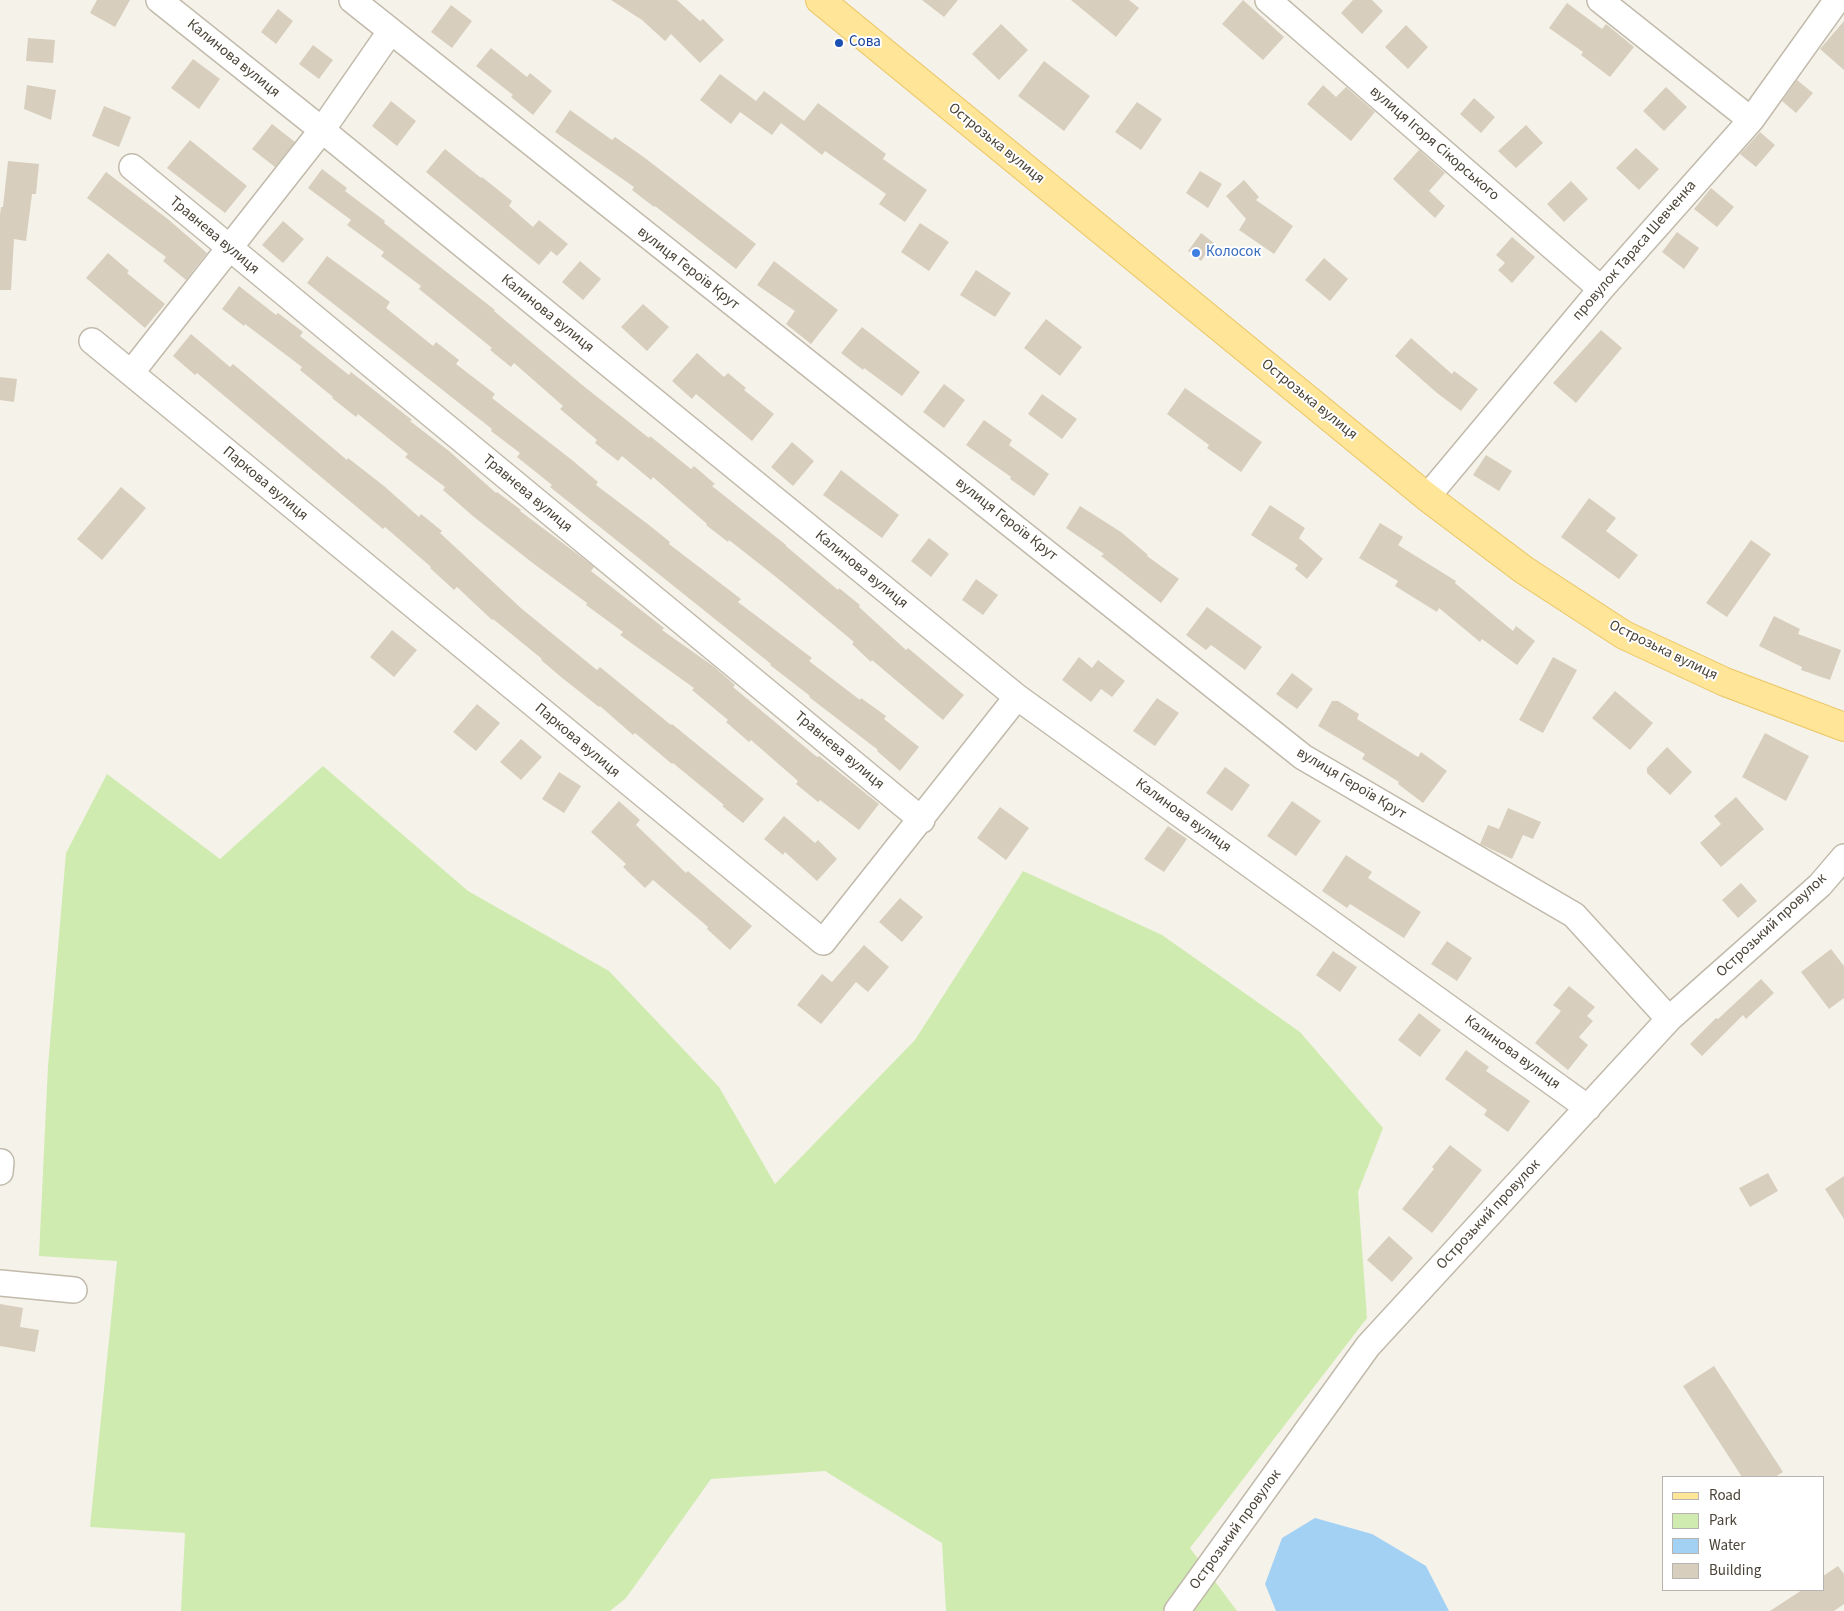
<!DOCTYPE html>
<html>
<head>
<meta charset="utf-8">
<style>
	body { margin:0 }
	#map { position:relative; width:1844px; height:1611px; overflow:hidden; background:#f5f2e9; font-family:"Source Sans 3",sans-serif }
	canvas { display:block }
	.legend { position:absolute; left:1662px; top:1476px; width:162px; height:115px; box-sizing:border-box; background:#fff; border:1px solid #b7b4af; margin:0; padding:6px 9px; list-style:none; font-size:15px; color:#4a4337 }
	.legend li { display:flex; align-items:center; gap:10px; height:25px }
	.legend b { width:25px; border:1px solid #b7b4af }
</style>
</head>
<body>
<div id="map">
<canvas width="1844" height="1611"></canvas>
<ul class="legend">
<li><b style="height:6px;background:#ffe598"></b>Road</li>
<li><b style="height:14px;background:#cfebb0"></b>Park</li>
<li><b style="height:14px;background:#a3d1f4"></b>Water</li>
<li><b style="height:14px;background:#d8cebe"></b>Building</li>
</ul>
</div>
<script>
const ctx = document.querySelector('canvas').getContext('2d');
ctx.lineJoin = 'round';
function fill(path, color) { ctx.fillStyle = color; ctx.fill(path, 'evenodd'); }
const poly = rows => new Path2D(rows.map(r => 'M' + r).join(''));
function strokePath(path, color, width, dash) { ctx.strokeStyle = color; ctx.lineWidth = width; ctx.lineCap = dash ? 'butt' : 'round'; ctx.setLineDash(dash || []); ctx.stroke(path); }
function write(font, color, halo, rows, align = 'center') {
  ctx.font = font + ' "Source Sans 3",sans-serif'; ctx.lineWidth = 4; ctx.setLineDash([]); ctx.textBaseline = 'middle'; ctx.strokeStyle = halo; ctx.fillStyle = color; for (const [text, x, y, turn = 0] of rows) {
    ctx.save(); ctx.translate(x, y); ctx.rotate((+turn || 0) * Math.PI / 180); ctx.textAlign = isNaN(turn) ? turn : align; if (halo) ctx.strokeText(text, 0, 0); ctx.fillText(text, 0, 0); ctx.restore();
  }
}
const green = poly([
	[323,766,468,891,609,971,719,1087,775,1184,915,1040,1023,871,1162,935,1300,1032,1383,1128,1358,1192,1367,1318,1190,1548,1237,1611,946,1611,942,1543,825,1471,711,1479,626,1598,610,1611,181,1611,185,1533,90,1527,117,1261,39,1256,48,1066,66,853,107,774,220,859]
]);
const water = poly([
	[1315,1518,1372,1534,1426,1566,1449,1611,1276,1611,1265,1584,1282,1538]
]);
const building = poly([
	[97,0,130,0,115,27,90,13],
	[611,0,677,0,700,21,703,19,724,40,700,63,671,34,665,41,642,20],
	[922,0,958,0,944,17],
	[1071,0,1129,0,1139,8,1116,37],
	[1243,0,1284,37,1263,60,1222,24],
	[1353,0,1372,0,1383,11,1362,34,1341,13],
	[1567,3,1602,29,1606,24,1634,47,1610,77,1581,55,1583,52,1549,28],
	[451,5,472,21,452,48,431,32],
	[278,9,293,21,276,44,261,32],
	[1844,21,1844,70,1820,49],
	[1001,24,1028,50,999,80,972,54],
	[1406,25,1428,47,1408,69,1385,47],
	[28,38,55,40,53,63,26,61],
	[313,45,333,60,319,79,299,64],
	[491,48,527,77,530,73,552,91,533,115,511,97,513,95,476,66],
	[193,59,220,79,199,109,171,88],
	[1044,61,1090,96,1064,131,1018,96],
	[720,74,756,101,764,91,804,121,818,103,886,154,883,159,927,190,905,222,879,204,886,194,825,151,822,155,781,123,772,135,740,112,731,124,700,100],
	[1797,80,1813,93,1796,113,1782,101],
	[27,85,56,90,51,120,24,109],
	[1323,85,1336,97,1346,87,1375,112,1351,141,1307,104],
	[1666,87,1687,107,1664,131,1643,111],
	[1474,98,1495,117,1481,133,1460,114],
	[391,101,416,121,397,146,372,126],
	[1137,102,1162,119,1141,150,1115,132],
	[104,106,131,117,119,147,92,136],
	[570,110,612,140,615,137,645,158,756,244,736,269,655,206,654,207,632,190,634,187,555,132],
	[272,124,295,142,275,167,252,149],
	[1526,125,1543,143,1516,168,1498,151],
	[1760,132,1775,145,1756,167,1740,154],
	[190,140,247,186,225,213,167,168],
	[1636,148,1659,169,1639,190,1616,168],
	[445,149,481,178,482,177,512,201,509,206,533,227,539,220,568,244,557,256,551,251,539,265,426,172],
	[1419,150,1445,173,1429,191,1445,206,1435,218,1393,179],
	[8,161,39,164,36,194,32,194,26,241,14,239,11,290,0,290,0,215,1,207,3,207],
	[322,169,347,188,345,191,385,221,384,223,495,310,494,311,581,384,649,438,650,436,691,469,694,466,715,484,712,486,786,545,786,546,838,590,839,588,860,605,859,607,906,650,908,648,964,695,943,720,872,660,871,662,852,644,854,642,776,577,729,540,728,542,706,525,707,524,653,477,651,480,622,456,618,461,595,443,597,440,560,409,563,406,514,363,511,367,490,350,492,348,419,289,421,286,381,256,384,252,347,225,351,220,308,188],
	[1200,171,1222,184,1208,208,1186,193],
	[106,172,169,220,207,253,186,280,163,261,166,257,87,198],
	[1244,180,1259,197,1256,200,1293,226,1274,254,1239,230,1246,219,1226,196],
	[1571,181,1588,199,1564,222,1547,204],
	[1711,188,1734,207,1717,227,1694,209],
	[283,221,304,239,283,263,262,245],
	[920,223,949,242,929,271,901,252],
	[1677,232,1699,248,1684,269,1662,252],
	[1201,233,1214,243,1201,261,1188,251],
	[1512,237,1535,257,1512,283,1498,270,1505,263,1496,255],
	[108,253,129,271,127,273,165,304,145,328,86,278],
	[327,256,390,302,386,308,433,346,436,342,459,360,456,364,495,394,492,398,572,460,598,482,596,485,649,525,670,542,669,544,741,599,738,602,812,658,809,661,860,700,861,698,886,716,884,719,919,747,900,771,877,751,878,750,809,697,810,696,770,665,771,664,550,487,552,485,517,457,520,453,491,431,492,429,307,283],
	[1324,258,1348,279,1330,301,1305,280],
	[580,261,601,279,583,300,562,282],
	[774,261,838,310,811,344,786,324,795,311,757,285],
	[976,270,1011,293,995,317,960,295],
	[239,286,276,315,278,313,303,332,300,336,349,375,351,372,412,420,410,421,449,451,496,493,497,492,521,510,520,511,580,556,594,567,591,571,664,628,662,630,713,666,735,685,733,687,817,757,819,756,879,804,859,830,820,800,818,802,796,784,798,781,751,740,749,742,726,722,728,720,692,690,694,688,620,635,623,632,586,605,587,603,534,564,474,517,443,490,445,487,405,457,408,454,358,414,356,417,332,398,333,397,300,370,302,367,245,324,244,326,222,309],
	[643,304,669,327,647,351,621,327],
	[1046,319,1082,347,1060,376,1024,348],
	[862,327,920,372,902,396,864,368,863,370,841,353],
	[1601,330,1622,348,1576,403,1553,383],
	[191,334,230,367,233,364,347,460,348,458,384,486,419,517,421,514,442,531,440,533,522,609,597,670,600,667,671,725,672,724,764,799,743,823,722,806,724,805,673,763,672,764,635,733,633,735,600,706,599,707,561,677,541,660,542,659,493,619,492,620,457,587,454,590,430,568,431,567,385,527,383,529,197,373,195,375,173,356],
	[1411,338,1452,374,1454,371,1478,389,1461,411,1437,393,1395,356],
	[697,353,724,377,728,373,746,388,744,390,774,414,752,441,696,394,692,399,672,381],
	[0,377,17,379,14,402,0,400],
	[944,384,965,400,944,428,923,412],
	[1185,388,1262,442,1241,472,1207,448,1209,445,1167,414],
	[1042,394,1077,419,1062,439,1028,414],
	[984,420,1012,440,1009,445,1049,474,1034,496,1010,479,1011,477,966,445],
	[792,442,814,461,793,486,771,467],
	[1486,455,1512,471,1499,491,1473,475],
	[841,470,899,515,882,538,823,495],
	[121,487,146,508,102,560,77,539],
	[1589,498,1616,518,1606,531,1638,555,1619,579,1561,537],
	[1270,505,1305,528,1299,538,1323,559,1307,579,1295,569,1298,565,1251,535],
	[1080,506,1121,532,1148,555,1147,556,1179,579,1161,603,1101,556,1104,554,1066,528],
	[1380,523,1403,537,1398,545,1456,581,1455,583,1513,631,1516,626,1535,641,1517,665,1482,639,1480,642,1439,608,1437,612,1395,586,1398,581,1359,558],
	[929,538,949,554,931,577,911,561],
	[1751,540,1771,554,1727,617,1706,603],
	[976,579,998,595,983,615,962,600],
	[1207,607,1262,647,1245,670,1211,645,1206,650,1186,635],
	[1774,616,1800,629,1798,634,1841,650,1830,680,1801,670,1802,667,1759,646],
	[392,630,417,650,394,677,370,657],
	[1079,657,1092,668,1098,660,1125,681,1112,697,1101,689,1091,702,1062,680],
	[1553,657,1577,670,1543,733,1519,720],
	[1292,673,1313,689,1297,709,1276,694],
	[1615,691,1653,723,1630,750,1592,718],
	[1157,698,1179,713,1155,746,1133,731],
	[1332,701,1338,701,1359,714,1357,719,1418,757,1421,752,1447,771,1423,803,1398,784,1399,782,1362,759,1365,754,1318,726],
	[477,704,500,723,476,751,453,732],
	[1765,733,1809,756,1786,801,1742,777],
	[521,739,542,757,521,780,500,762],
	[1667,747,1692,772,1670,795,1647,773,1647,768],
	[1225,767,1250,785,1232,811,1206,793],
	[559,772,581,786,564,813,542,799],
	[1736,797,1764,829,1721,867,1700,843,1721,824,1714,816],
	[619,801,640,820,636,825,686,873,688,871,752,926,730,950,707,929,708,927,653,880,645,888,623,867,626,864,591,832],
	[1292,801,1321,821,1296,856,1267,836],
	[1000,807,1029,828,1006,860,977,838],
	[1508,808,1541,822,1533,839,1523,835,1512,859,1480,844,1488,825,1499,829],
	[784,816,815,843,818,840,837,859,817,881,785,852,783,855,764,839],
	[1168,826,1187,839,1164,872,1144,859],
	[1346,855,1372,872,1368,878,1421,912,1404,938,1350,904,1347,908,1322,891],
	[1741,883,1757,901,1738,918,1722,900],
	[900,898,923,917,902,942,879,922],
	[1447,941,1472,958,1457,981,1431,964],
	[864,945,889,967,868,992,856,982,821,1024,797,1005,822,974,832,982],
	[1831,949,1844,966,1844,998,1829,1009,1801,972],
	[1333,951,1357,967,1340,992,1316,975],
	[1761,979,1774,993,1746,1019,1743,1015,1702,1056,1690,1044,1716,1018,1718,1019],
	[1569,986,1595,1007,1587,1016,1593,1021,1579,1037,1588,1045,1568,1070,1535,1043,1561,1011,1553,1005],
	[1419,1013,1441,1030,1420,1057,1398,1040],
	[1466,1050,1489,1067,1486,1071,1530,1101,1508,1132,1484,1115,1487,1110,1445,1079],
	[1450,1145,1482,1170,1432,1233,1402,1209,1434,1169,1432,1167],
	[1768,1173,1778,1191,1750,1207,1739,1188],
	[1844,1176,1844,1219,1825,1189],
	[1389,1236,1413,1258,1392,1282,1367,1260],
	[0,1304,23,1308,20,1327,39,1330,35,1352,0,1346],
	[1714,1366,1783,1472,1775,1477,1742,1477,1683,1386],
	[1838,1566,1844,1574,1844,1604,1834,1611,1770,1611,1802,1590,1823,1590,1823,1576]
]);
const minor = poly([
	[159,0,322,130,1017,697,1588,1108],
	[352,0,1303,757,1574,915,1669,1019],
	[1268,0,1601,289],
	[1600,0,1751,120],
	[132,167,922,820],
	[92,341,823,942,1017,697],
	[131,373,322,130,390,32],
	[1427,497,1601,289,1751,120,1837,0],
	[0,1172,1,1162],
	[0,1283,74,1290],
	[1177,1611,1368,1346,1669,1019,1820,885,1844,857]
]);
const major = poly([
	[820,0,1427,497,1524,570,1624,635,1725,682,1844,727]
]);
const markers = [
	[839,43,5,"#1a4fb4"],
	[1196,253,5,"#3f7fe0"]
];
const transitNames = [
	["Сова",849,43]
];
const streetNames = [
	["Калинова вулиця",233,59,39],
	["Острозька вулиця",996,144,39],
	["вулиця Ігоря Сікорського",1434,144,41],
	["Травнева вулиця",214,236,40],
	["провулок Тараса Шевченка",1635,251,-49],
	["вулиця Героїв Крут",688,269,38],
	["Калинова вулиця",547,314,39],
	["Острозька вулиця",1309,400,39],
	["Паркова вулиця",265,484,40],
	["Травнева вулиця",527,494,40],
	["вулиця Героїв Крут",1006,520,38],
	["Калинова вулиця",861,570,39],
	["Острозька вулиця",1663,651,26],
	["Паркова вулиця",577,741,40],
	["Травнева вулиця",839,751,40],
	["вулиця Героїв Крут",1351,784,31],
	["Калинова вулиця",1183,816,36],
	["Острозький провулок",1772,926,-43],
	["Калинова вулиця",1512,1053,36],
	["Острозький провулок",1489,1215,-47],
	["Острозький провулок",1236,1530,-54]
];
const shopNames = [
	["Колосок",1206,253]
];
fill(green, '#cfebb0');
fill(water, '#a3d1f4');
fill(building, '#d8cebe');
strokePath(minor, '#c1baab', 28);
strokePath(major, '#eac563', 30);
strokePath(minor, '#fff', 25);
strokePath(major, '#ffe598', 28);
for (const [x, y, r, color] of markers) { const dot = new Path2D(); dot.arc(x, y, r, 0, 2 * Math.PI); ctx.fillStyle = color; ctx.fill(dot); strokePath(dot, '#fff', 2); }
write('15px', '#164399', '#fff', transitNames, 'left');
write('15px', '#4a4337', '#fff', streetNames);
write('15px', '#366cbe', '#fff', shopNames, 'left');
</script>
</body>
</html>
